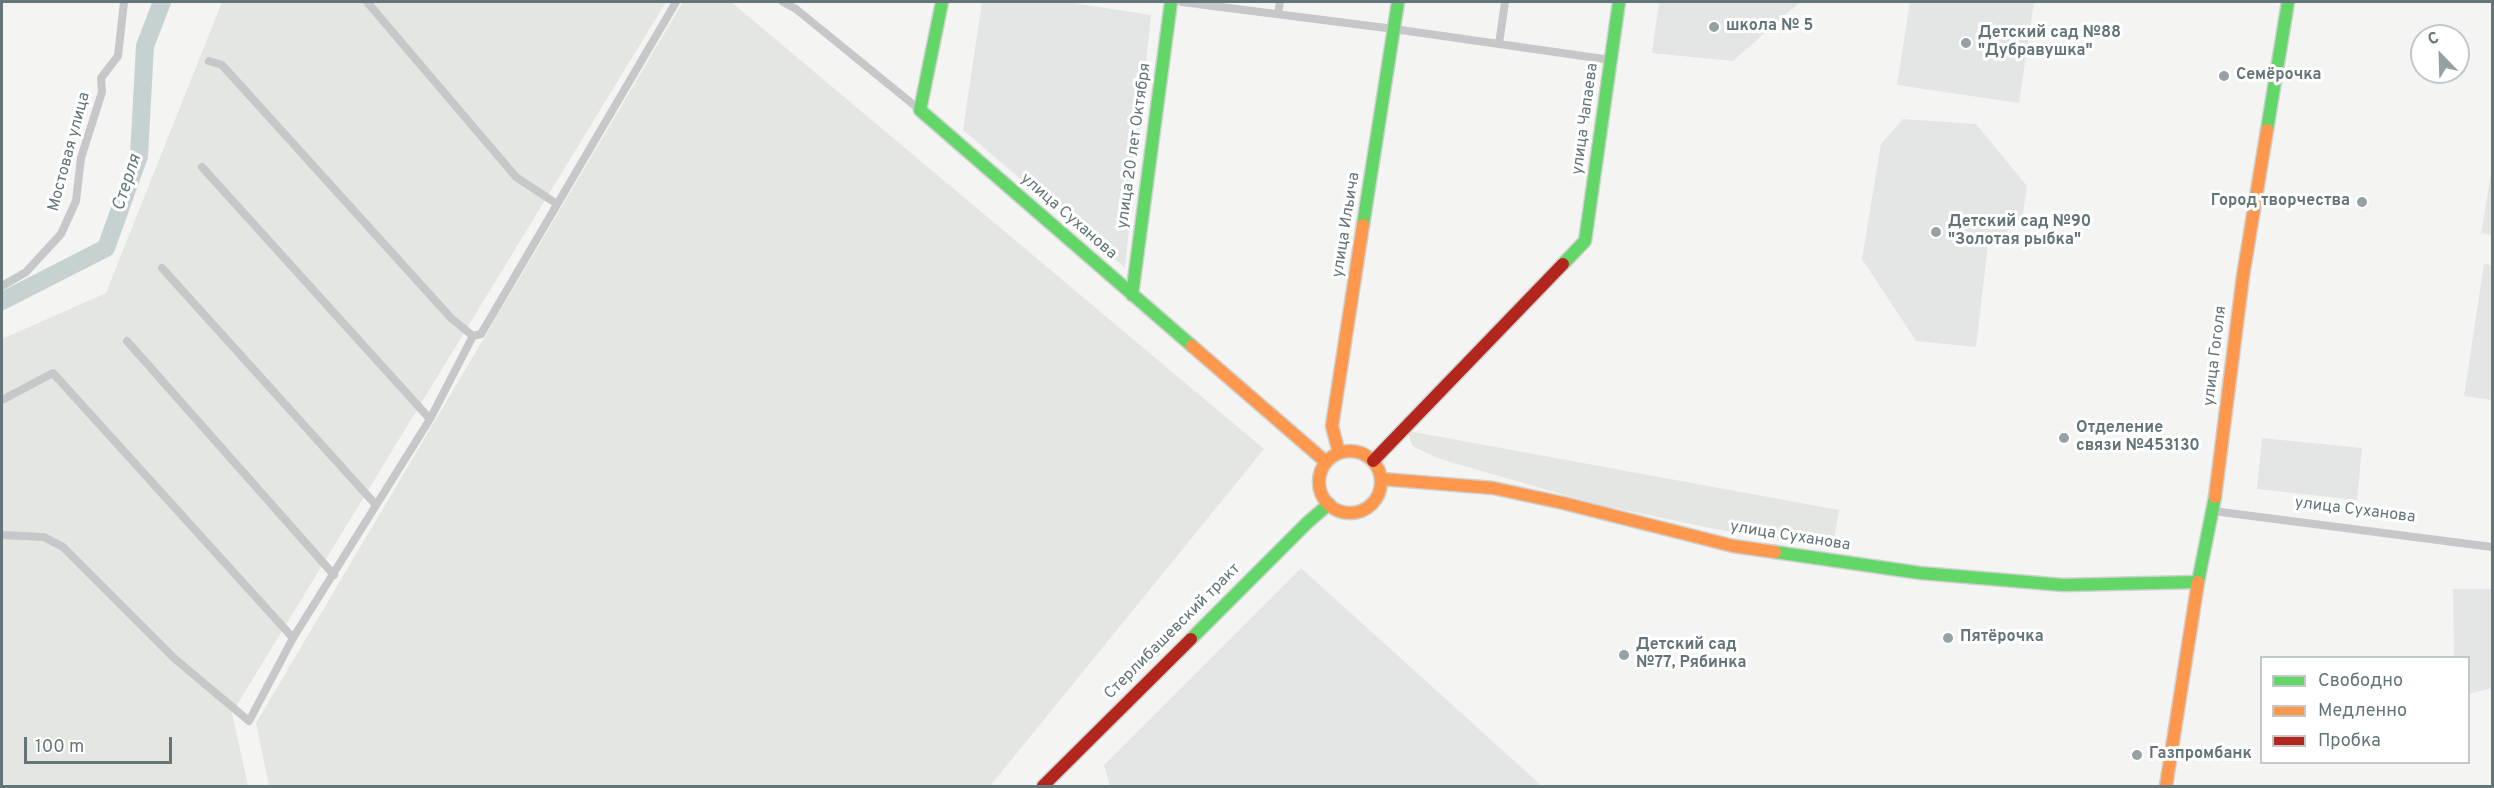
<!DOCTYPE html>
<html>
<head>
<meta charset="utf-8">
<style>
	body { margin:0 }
	#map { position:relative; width:2494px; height:788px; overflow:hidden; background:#f4f4f3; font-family:Overpass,sans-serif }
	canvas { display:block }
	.frame { position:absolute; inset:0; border:3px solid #64757a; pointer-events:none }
	.legend { position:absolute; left:2260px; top:656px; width:210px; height:108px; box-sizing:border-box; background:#fff; border:2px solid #c1c8ca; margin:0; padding:8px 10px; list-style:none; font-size:18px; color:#64757a }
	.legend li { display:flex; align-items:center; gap:12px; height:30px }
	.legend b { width:30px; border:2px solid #c1c8ca }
	.north { position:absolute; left:2410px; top:24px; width:60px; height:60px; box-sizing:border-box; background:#fff; border:2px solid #c1c8ca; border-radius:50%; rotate:337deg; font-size:16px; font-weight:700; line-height:24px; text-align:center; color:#64757a }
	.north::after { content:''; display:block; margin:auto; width:21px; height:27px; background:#96a1a4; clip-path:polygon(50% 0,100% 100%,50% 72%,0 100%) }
	.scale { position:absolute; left:24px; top:737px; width:148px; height:27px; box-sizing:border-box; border:3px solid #64757a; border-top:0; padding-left:8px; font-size:18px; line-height:21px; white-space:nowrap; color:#64757a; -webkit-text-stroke:4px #fff; paint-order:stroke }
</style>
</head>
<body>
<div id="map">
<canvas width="2494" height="788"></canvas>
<div class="frame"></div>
<ul class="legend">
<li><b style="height:8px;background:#63d668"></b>Свободно</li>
<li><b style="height:8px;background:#ff974d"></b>Медленно</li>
<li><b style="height:8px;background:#b3261e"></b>Пробка</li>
</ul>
<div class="north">С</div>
<div class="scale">100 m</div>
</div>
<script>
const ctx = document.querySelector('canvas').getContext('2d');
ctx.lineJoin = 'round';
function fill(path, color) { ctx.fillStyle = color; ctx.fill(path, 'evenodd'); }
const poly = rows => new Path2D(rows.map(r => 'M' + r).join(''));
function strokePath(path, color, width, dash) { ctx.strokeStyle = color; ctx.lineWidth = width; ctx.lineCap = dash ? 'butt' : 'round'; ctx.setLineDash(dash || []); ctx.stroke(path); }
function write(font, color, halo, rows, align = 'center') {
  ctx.font = font + ' Overpass,sans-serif'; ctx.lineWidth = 6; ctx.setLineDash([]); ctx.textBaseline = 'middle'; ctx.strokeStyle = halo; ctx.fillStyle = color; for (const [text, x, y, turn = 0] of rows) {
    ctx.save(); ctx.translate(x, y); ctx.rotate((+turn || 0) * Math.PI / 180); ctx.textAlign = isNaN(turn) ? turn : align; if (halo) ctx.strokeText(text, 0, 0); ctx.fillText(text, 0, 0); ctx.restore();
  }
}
const built = poly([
	[982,2,1066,2,1151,15,1125,268,963,130],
	[1659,2,1800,2,1733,61,1652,53],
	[1910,2,2034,2,2019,103,1897,85],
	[1903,119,1976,124,2027,186,2022,221,1988,244,1976,347,1916,341,1862,259,1881,144],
	[2492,168,2492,235,2481,233],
	[2484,264,2492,265,2492,400,2464,396],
	[2262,438,2362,448,2357,500,2257,489],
	[1301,568,1542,786,1110,786,1104,765],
	[2453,589,2492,589,2492,688,2469,694,2468,658,2454,657]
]);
const green = poly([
	[222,2,666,2,232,713,248,786,2,786,2,339,106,293],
	[683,2,731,2,1264,449,990,786,269,786,256,723],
	[1408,431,1839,510,1833,546,1828,549,1715,529,1596,504,1440,459,1412,446]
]);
const river = poly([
	[2,301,106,248,139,156,145,46,162,2]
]);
const street = poly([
	[367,2,516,177,557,204],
	[783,2,796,9,920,110],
	[1182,2,1394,29,1611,60],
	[1278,14,1280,2],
	[1499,44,1505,2],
	[209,61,222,65,451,318,473,336,481,334,676,2],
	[202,167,430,419],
	[162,268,376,505],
	[2,286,26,272,61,234,76,201,81,158,102,92,101,78,118,56,124,2],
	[127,341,334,575],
	[2,400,53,373,293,638],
	[2213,511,2492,547],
	[2,535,44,537,63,547,175,659,249,721,293,638,430,419,473,336]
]);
const fast = poly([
	[942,2,920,110,1192,346],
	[2267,130,2288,2],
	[1363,225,1398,2],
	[1563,264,1585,241,1619,2],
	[1132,295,1171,2],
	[1775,552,1920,573,2063,585,2198,582,2215,497],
	[1191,639,1308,522,1329,504]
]);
const slow = poly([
	[1192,346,1326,462],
	'1319 482a31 31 0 1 1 62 0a31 31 0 1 1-62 0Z',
	[1339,453,1332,426,1363,225],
	[1382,479,1493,488,1563,503,1733,546,1775,552],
	[2215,497,2243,276,2267,130],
	[2166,786,2198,582]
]);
const jam = poly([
	[1373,461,1563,264],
	[1043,786,1191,639]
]);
const markers = [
	[1714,27,6,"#96a1a4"],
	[1966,43,6,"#96a1a4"],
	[2224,76,6,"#96a1a4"],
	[2362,202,6,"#96a1a4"],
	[1936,232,6,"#96a1a4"],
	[2064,438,6,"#96a1a4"],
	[1948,638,6,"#96a1a4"],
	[1624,655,6,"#96a1a4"],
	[2137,755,6,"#96a1a4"]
];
const poiNames = [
	["школа № 5",1726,27],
	["Детский сад №88",1978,34],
	["\"Дубравушка\"",1978,52],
	["Семёрочка",2236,76],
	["Город творчества",2350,202,"right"],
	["Детский сад №90",1948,223],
	["\"Золотая рыбка\"",1948,241],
	["Отделение",2076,429],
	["связи №453130",2076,447],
	["Пятёрочка",1960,638],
	["Детский сад",1636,646],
	["№77, Рябинка",1636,664],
	["Газпромбанк",2149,755]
];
const streetNames = [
	["улица Чапаева",1586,119,-82],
	["улица 20 лет Октября",1135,146,-82],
	["Мостовая улица",70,152,-75],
	["улица Суханова",1068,217,41],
	["улица Ильича",1347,225,-81],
	["улица Гоголя",2216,356,-83],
	["улица Суханова",2355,511,7],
	["улица Суханова",1790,537,9],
	["Стерлибашевский тракт",1173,632,-45]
];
const waterNames = [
	["Стерля",128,183,-72]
];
fill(built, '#e4e6e5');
fill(green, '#e4e6e1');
strokePath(river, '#c6d1d1', 18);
strokePath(fast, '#cfd0d0', 15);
strokePath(slow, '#cfd0d0', 15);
strokePath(jam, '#cfd0d0', 15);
strokePath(street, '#c5c7c8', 8);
strokePath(fast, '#63d668', 12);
strokePath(slow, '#ff974d', 12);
strokePath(jam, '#b3261e', 12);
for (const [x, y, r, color] of markers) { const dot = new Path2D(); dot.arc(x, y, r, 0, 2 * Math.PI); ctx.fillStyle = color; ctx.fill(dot); strokePath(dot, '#fff', 2); }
write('bold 16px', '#64757a', '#fff', poiNames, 'left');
write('16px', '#64757a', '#fff', streetNames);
write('italic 18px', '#637b7d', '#fff', waterNames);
</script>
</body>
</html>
